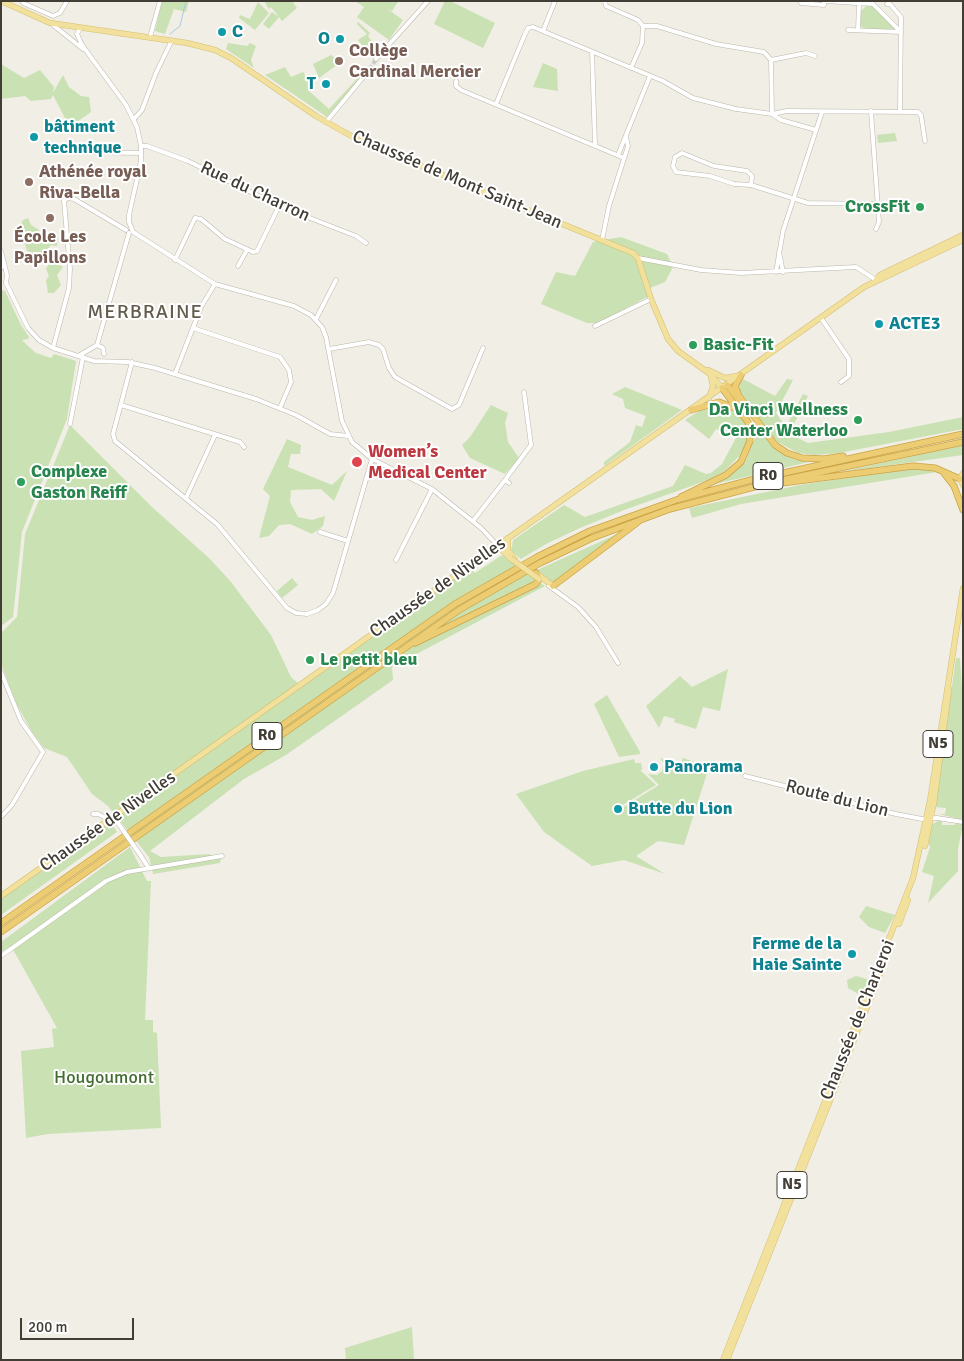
<!DOCTYPE html>
<html>
<head>
<meta charset="utf-8">
<style>
	body { margin:0 }
	#map { position:relative; width:964px; height:1361px; overflow:hidden; background:#f1eee6; font-family:Signika,sans-serif }
	canvas { display:block }
	.frame { position:absolute; inset:0; border:2px solid #423e36; pointer-events:none }
	.scale { position:absolute; left:20px; top:1318px; width:114px; height:22px; box-sizing:border-box; border:2px solid #423e36; border-top:0; padding-left:6px; font-size:15px; line-height:18px; white-space:nowrap; color:#423e36; -webkit-text-stroke:4px #fff; paint-order:stroke }
</style>
</head>
<body>
<div id="map">
<canvas width="964" height="1361"></canvas>
<div class="frame"></div>
<div class="scale">200 m</div>
</div>
<script>
const ctx = document.querySelector('canvas').getContext('2d');
ctx.lineJoin = 'round';
function fill(path, color) { ctx.fillStyle = color; ctx.fill(path, 'evenodd'); }
const poly = rows => new Path2D(rows.map(r => 'M' + r).join(''));
function strokePath(path, color, width, dash) { ctx.strokeStyle = color; ctx.lineWidth = width; ctx.lineCap = dash ? 'butt' : 'round'; ctx.setLineDash(dash || []); ctx.stroke(path); }
function write(font, color, halo, rows, align = 'center') {
  ctx.font = font + ' Signika,sans-serif'; ctx.lineWidth = 4; ctx.setLineDash([]); ctx.textBaseline = 'middle'; ctx.strokeStyle = halo; ctx.fillStyle = color; for (const [text, x, y, turn = 0] of rows) {
    ctx.save(); ctx.translate(x, y); ctx.rotate((+turn || 0) * Math.PI / 180); ctx.textAlign = isNaN(turn) ? turn : align; if (halo) ctx.strokeText(text, 0, 0); ctx.fillText(text, 0, 0); ctx.restore();
  }
}
const green = poly([
	[162,1,189,1,186,12,174,9,165,34,155,31],
	[264,1,292,1,297,8,282,21,279,17,269,29,263,24,272,12,279,17,271,7,269,9],
	[355,1,396,1,398,2,392,11,386,8,403,20,389,40,357,17,364,7],
	[445,1,450,1,495,23,483,48,434,24],
	[258,2,269,13,255,30,239,18,240,15,250,19],
	[867,5,873,5,895,27,894,29,864,29,860,25,861,11],
	[358,22,370,33,368,36,379,51,371,57,358,40,367,34,357,24],
	[228,43,247,46,250,43,256,46,251,60,254,68,226,49],
	[331,55,341,62,319,78,313,64],
	[543,63,557,69,558,91,533,87],
	[1,64,24,78,40,70,54,87,53,93,63,75,69,87,81,96,89,97,91,112,78,121,66,120,53,95,51,99,31,101,25,96,1,99],
	[285,67,291,77,303,72,309,82,308,90,329,109,365,70,366,73,327,117,265,75],
	[895,133,897,141,878,143,877,135],
	[28,218,31,225,39,230,40,235,58,238,57,246,51,245,42,256,27,251,20,225,23,220],
	[621,237,667,254,673,267,665,282,650,288,647,297,598,323,587,323,541,304,556,272,575,276,593,242],
	[53,257,60,259,59,265,63,267,57,275,61,285,54,293,48,293,46,280,49,276,46,269],
	[1,290,5,291,21,325,29,337,28,339,22,340,28,346,36,353,51,358,54,354,76,361,67,419,22,532,13,617,1,626],
	[743,379,775,396,787,379,793,380,776,413,786,427,803,394,808,396,789,434,808,443,889,432,963,417,963,429,839,453,814,455,798,453,774,440,740,391,739,384],
	[625,387,682,410,604,466,604,462,630,442,636,425,642,427,646,416,625,408,623,399,612,394],
	[719,403,735,409,743,417,747,427,747,440,743,452,724,472,711,479,624,510,580,528,546,544,521,559,511,551,513,540,564,505,585,517,673,486,685,465,706,474,711,473,722,464,736,438,716,429,709,439,685,420,710,404],
	[491,405,508,413,505,423,508,442,519,458,505,474,470,458,462,445,470,437],
	[70,425,152,507,210,559,231,582,271,635,291,677,301,686,471,567,475,573,502,555,545,586,392,667,393,680,286,755,244,779,150,851,161,857,209,854,221,859,220,863,153,874,149,857,108,806,92,794,67,757,44,748,32,732,16,703,1,663,1,633,17,617,25,534],
	[754,425,778,451,793,459,809,462,715,484,745,463,755,438],
	[287,439,301,445,300,454,291,454,288,467,332,485,347,471,334,501,321,489,291,490,290,502,298,517,312,520,325,516,323,526,312,534,290,524,279,525,269,536,259,538,270,496,263,489],
	[963,445,963,455,841,472],
	[916,468,937,472,741,504,692,518,689,508,805,484],
	[624,531,554,584,537,570],
	[292,578,298,585,282,598,277,591],
	[956,658,960,658,963,706,963,820,939,814,945,814,946,808,935,807],
	[728,669,720,711,703,707,696,729,674,722,675,719,664,716,659,728,646,706,680,676,692,687],
	[607,695,640,752,640,754,619,757,594,704],
	[660,758,680,765,683,758,709,767,684,845,658,841,636,856,665,874,624,860,592,866,544,832,516,794,583,771,634,759,635,763,641,763,642,770,640,770,656,785,621,806,616,806,614,811,618,814,622,808,659,785,648,774,657,775,662,771,664,764],
	[938,821,942,821,942,825,955,825,956,822,963,824,958,849,958,871,928,903,934,876,922,872,930,847,928,842,931,825],
	[111,822,117,832,1,915,1,899],
	[130,847,147,881,151,881,145,1020,153,1020,153,1032,157,1033,161,1128,48,1134,26,1138,21,1051,54,1047,52,1029,57,1028,11,946,1,952,1,942],
	[866,906,895,915,885,933,869,927,859,917],
	[856,976,867,979,867,985,862,996,848,988,847,980],
	[412,1327,414,1360,346,1360,345,1348]
]);
const stream = poly([
	[170,34,180,26,186,1]
]);
const minorTunnel = poly([
	[370,69,376,59]
]);
const minor = poly([
	[605,1,606,6,638,20,643,26,642,43,631,68],
	[824,1,873,4,901,32],
	[23,3,53,16,60,13,67,1],
	[801,3,824,5,824,2],
	[887,4,890,4,901,17,900,111],
	[53,25,83,49],
	[643,26,657,26,716,44,764,52,771,60,772,114,787,111,918,112,921,115,925,141],
	[80,28,77,34,82,45,126,105,137,127,141,146,141,161,129,215,129,222,133,232,215,284,294,306,311,315,322,327,326,337,342,421,352,442,372,459,432,489,481,528,498,546],
	[848,30,901,32],
	[858,30,859,4],
	[543,31,555,1],
	[150,37,160,1],
	[592,52,595,145],
	[376,59,428,1],
	[771,60,806,53,815,56],
	[456,81,456,86,461,90,624,158],
	[496,104,525,34,528,28,533,27,663,81,693,98,736,109,772,114,781,120,816,130],
	[871,111,879,222,876,229],
	[134,119,142,110,156,73,172,40],
	[326,122,370,69],
	[141,146,147,146,188,161,279,206,356,236,366,243],
	[74,152,141,153],
	[618,155,650,76],
	[751,185,752,176,747,171,714,166,682,153,675,157,673,166,676,172,710,176,734,184,751,185,808,203,877,204],
	[602,240,609,206,628,146,626,137],
	[1,251,7,275,6,283],
	[779,252,783,272],
	[638,258,701,270,741,273,856,267,876,280],
	[175,260,195,218,201,219,225,239,253,252,257,251,279,206],
	[238,266,247,250],
	[1,268,2,258],
	[776,272,783,231,822,112],
	[6,283,28,328,39,340,53,348,94,361,128,362,155,368,256,399,296,415,330,434,348,436],
	[821,318,849,359,849,376,841,382],
	[316,319,336,280],
	[595,326,651,299],
	[193,328,280,357,289,370,291,382,280,408],
	[97,345,129,233],
	[97,345,103,348,104,354],
	[53,348,69,288,70,269,64,201,67,198,74,199,126,230],
	[329,349,369,342,379,345,383,349,389,368,395,377,452,409,459,405,483,348],
	[80,355,97,345],
	[132,362,113,434,115,441,217,524,287,608,296,613,307,614,318,610,326,604,333,593,372,459],
	[175,374,201,307,215,284],
	[121,405,240,442,244,447],
	[70,424,83,357],
	[505,480,531,445,524,392],
	[186,498,215,435],
	[473,521,505,480,509,483],
	[320,532,348,541],
	[396,560,432,489],
	[549,586,578,607,596,627,618,663],
	[1,672,21,721,43,752,12,805,1,817],
	[745,776,896,814,922,819,937,818,963,822],
	[93,814,98,814,110,820],
	[141,856,148,867],
	[1,956,106,881,127,872,222,856]
]);
const major = poly([
	[1,1,50,23,187,43,215,50,231,58,316,116,360,141,633,253,638,258,651,299,668,339,678,351,710,374,722,388],
	[876,280,880,275,963,235],
	[708,370,725,378,737,376],
	[709,398,713,386,711,377],
	[963,473,960,479,963,485],
	[508,538,508,550,515,560],
	[498,546,510,558],
	[540,576,553,586],
	[925,846,934,802,949,689],
	[1,896,864,287,963,240],
	[899,924,908,900],
	[723,1360,913,878,930,801,963,588],
	[727,1360,883,967]
]);
const highway = poly([
	[741,375,735,386,739,396,775,445,787,453,802,458,824,459,843,456],
	[727,385,739,400],
	[691,410,719,402,735,408],
	[944,473,954,486,963,510],
	[782,483,913,466,935,468,960,479],
	[681,497,726,475,741,462,750,441,748,422,722,388],
	[553,586,638,522],
	[415,643,536,584,539,579,536,573],
	[1,923,405,639,455,604,537,557,590,531,679,499,751,480,963,434],
	[1,932,459,610,540,563,592,538,670,509,773,482,963,442]
]);
const minorBridge = poly([
	[118,823,141,856]
]);
const majorBridge = poly([
	[510,558,539,579]
]);
const markers = [
	[222,32,5,"#0f9aa8"],
	[340,39,5,"#0f9aa8"],
	[339,61,5,"#8d6e63"],
	[326,84,5,"#0f9aa8"],
	[34,137,5,"#0f9aa8"],
	[29,182,5,"#8d6e63"],
	[920,207,5,"#2e9e5b"],
	[50,218,5,"#8d6e63"],
	[879,324,5,"#0f9aa8"],
	[693,345,5,"#2e9e5b"],
	[858,420,5,"#2e9e5b"],
	[357,462,6,"#e0444e"],
	[21,482,5,"#2e9e5b"],
	[310,660,5,"#2e9e5b"],
	[654,767,5,"#0f9aa8"],
	[618,809,5,"#0f9aa8"],
	[852,954,5,"#0f9aa8"]
];
const shields = [
	[768,476,30],
	[267,736,30],
	[938,744,30],
	[792,1185,30]
];
const shieldNames = [
	["R0",768,476],
	["R0",267,736],
	["N5",938,744],
	["N5",792,1185]
];
const cultureNames = [
	["C",232,32],
	["O",330,39,"right"],
	["T",316,84,"right"],
	["bâtiment",44,127],
	["technique",44,148],
	["ACTE3",889,324],
	["Panorama",664,767],
	["Butte du Lion",628,809],
	["Ferme de la",842,944,"right"],
	["Haie Sainte",842,965,"right"]
];
const educationNames = [
	["Collège",349,51],
	["Cardinal Mercier",349,72],
	["Athénée royal",39,172],
	["Riva-Bella",39,193],
	["École Les",50,237,"center"],
	["Papillons",50,258,"center"]
];
const streetNames = [
	["Chaussée de Mont Saint-Jean",457,180,23],
	["Rue du Charron",255,192,25],
	["Chaussée de Nivelles",438,588,-35],
	["Route du Lion",837,799,14],
	["Chaussée de Nivelles",108,822,-35],
	["Chaussée de Charleroi",858,1020,-68]
];
const leisureNames = [
	["CrossFit",910,207,"right"],
	["Basic-Fit",703,345],
	["Da Vinci Wellness",848,410,"right"],
	["Center Waterloo",848,431,"right"],
	["Complexe",31,472],
	["Gaston Reiff",31,493],
	["Le petit bleu",320,660]
];
const healthNames = [
	["Women’s",368,452],
	["Medical Center",368,473]
];
const parkNames = [
	["Hougoumont",104,1078]
];
const quarterNames = [
	["MERBRAINE",145,313]
];
fill(green, '#c9e1b3');
strokePath(stream, '#a8c9e7', 1);
strokePath(minorTunnel, '#cecbc3', 4, [4, 2]);
strokePath(minor, '#bbb6a9', 5);
strokePath(major, '#d5be6f', 6);
strokePath(highway, '#cba345', 7);
strokePath(minor, '#fff', 4);
strokePath(major, '#f2e09d', 5);
strokePath(highway, '#edcd74', 5.5);
strokePath(minorBridge, '#bbb6a9', 5, []);
strokePath(majorBridge, '#d5be6f', 6, []);
strokePath(minorBridge, '#fff', 4);
strokePath(majorBridge, '#f2e09d', 5);
for (const [x, y, r, color] of markers) { const dot = new Path2D(); dot.arc(x, y, r, 0, 2 * Math.PI); ctx.fillStyle = color; ctx.fill(dot); strokePath(dot, '#fff', 2); }
for (const [x, y, w] of shields) { const box = new Path2D(); box.roundRect(x - w / 2, y - 13.5, w, 27, 4); ctx.fillStyle = '#fff'; ctx.fill(box); strokePath(box, '#423e36', 1); }
write('bold 16px', '#423e36', null, shieldNames);
write('bold 18px', '#0d838f', '#fff', cultureNames, 'left');
write('bold 18px', '#785e54', '#fff', educationNames, 'left');
write('18px', '#423e36', '#fff', streetNames);
write('bold 18px', '#27864d', '#fff', leisureNames, 'left');
write('bold 18px', '#be3a42', '#fff', healthNames, 'left');
write('18px', '#436d30', '#fff', parkNames);
ctx.letterSpacing = '1px';
write('20px', '#645d4e', '#fff', quarterNames);
ctx.letterSpacing = '0px';
</script>
</body>
</html>
